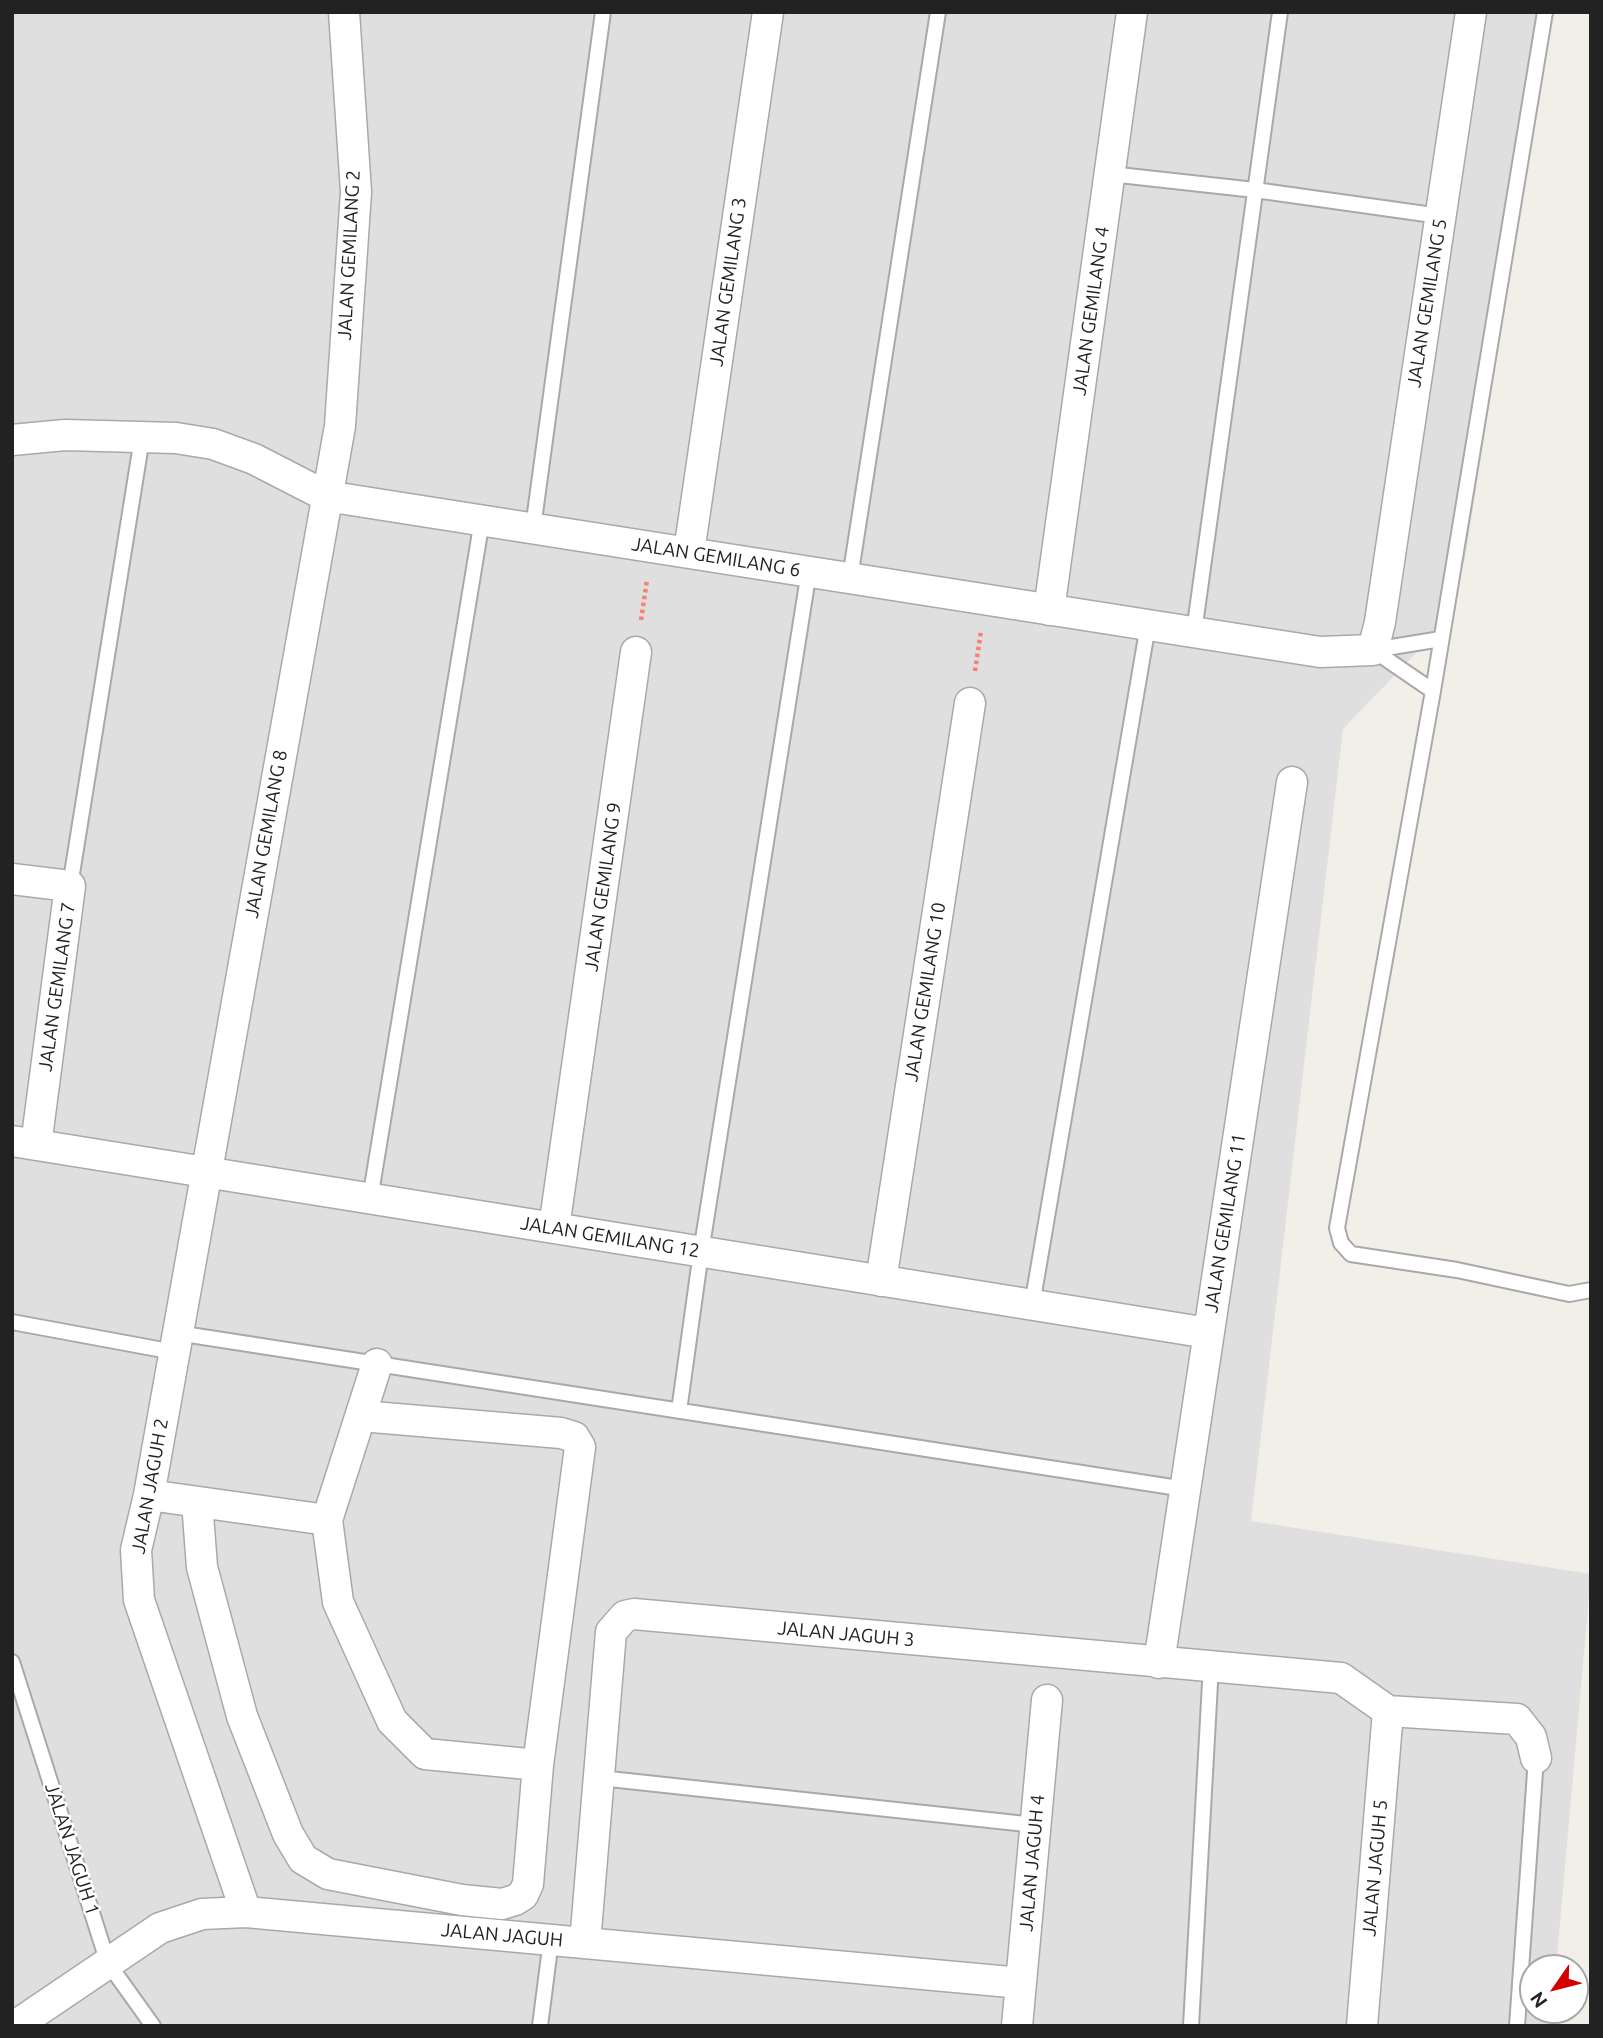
<!DOCTYPE html>
<html>
<head>
<meta charset="utf-8">
<style>
	body { margin:0 }
	#map { position:relative; width:1603px; height:2038px; overflow:hidden; background:#f2efe9; font-family:Ubuntu,sans-serif }
	canvas { display:block }
	.frame { position:absolute; inset:0; border:14px solid #222; pointer-events:none }
	.north { position:absolute; left:1519px; top:1954px; width:70px; height:70px; box-sizing:border-box; background:#fff; border:2px solid #a7a7a7; border-radius:50%; rotate:235deg; font-size:19px; font-weight:700; line-height:28px; text-align:center; color:#222 }
	.north::after { content:''; display:block; margin:auto; width:24px; height:32px; background:#d40000; clip-path:polygon(50% 0,100% 100%,50% 72%,0 100%) }
</style>
</head>
<body>
<div id="map">
<canvas width="1603" height="2038"></canvas>
<div class="frame"></div>
<div class="north">N</div>
</div>
<script>
const ctx = document.querySelector('canvas').getContext('2d');
ctx.lineJoin = 'round';
function fill(path, color) { ctx.fillStyle = color; ctx.fill(path, 'evenodd'); }
const poly = rows => new Path2D(rows.map(r => 'M' + r).join(''));
function strokePath(path, color, width, dash) { ctx.strokeStyle = color; ctx.lineWidth = width; ctx.lineCap = dash ? 'butt' : 'round'; ctx.setLineDash(dash || []); ctx.stroke(path); }
function write(font, color, halo, rows, align = 'center') {
  ctx.font = font + ' Ubuntu,sans-serif'; ctx.lineWidth = 5; ctx.setLineDash([]); ctx.textBaseline = 'middle'; ctx.strokeStyle = halo; ctx.fillStyle = color; for (const [text, x, y, turn = 0] of rows) {
    ctx.save(); ctx.translate(x, y); ctx.rotate((+turn || 0) * Math.PI / 180); ctx.textAlign = isNaN(turn) ? turn : align; if (halo) ctx.strokeText(text, 0, 0); ctx.fillText(text, 0, 0); ctx.restore();
  }
}
const residential = poly([
	[12,12,1551,12,1465,559,1440,628,1343,729,1251,1521,1591,1574,1556,1968,1533,1968,1533,2010,1552,2010,1551,2026,12,2026]
]);
const path = poly([
	[641,620,647,580],
	[975,671,981,631]
]);
const lane = poly([
	[1545,12,1433,691,1337,1228,1341,1243,1351,1254,1457,1270,1569,1294,1591,1290],
	[1110,174,1255,190,1440,216],
	[533,528,603,12],
	[850,578,938,12],
	[1194,632,1280,12],
	[1433,691,1373,650,1441,639],
	[70,886,142,438],
	[370,1199,482,520],
	[1032,1305,1148,625],
	[12,1322,174,1352],
	[177,1333,1185,1489],
	[679,1411,701,1252,809,571],
	[12,1662,108,1963,153,2026],
	[600,1778,1035,1825],
	[540,2026,551,1940],
	[1191,2026,1211,1665],
	[1517,2026,1536,1758]
]);
const street = poly([
	[12,440,65,435,176,438,213,444,254,459,326,496,1320,652,1373,650,1380,622,1471,12],
	[689,552,768,12],
	[1049,610,1132,12],
	[12,879,70,886,36,1145],
	[12,1141,1208,1333],
	[554,1228,636,652],
	[881,1281,970,703],
	[377,1364,327,1520,338,1602,392,1721,425,1754,538,1765],
	[149,1495,327,1520],
	[197,1502,202,1567,242,1716,288,1834,303,1859,328,1874,462,1900,502,1904,515,1900,523,1895,528,1884,538,1765,580,1447,574,1437,561,1433,361,1416],
	[1159,1663,1292,782],
	[1388,1711,1517,1719,1531,1737,1536,1758],
	[246,1912,139,1600,136,1550,149,1495,340,426,356,192,344,12],
	[585,1943,611,1632,625,1616,634,1614,1341,1678,1388,1711],
	[15,2026,160,1928,202,1914,246,1912,1021,1983],
	[1017,2026,1047,1700],
	[1362,2026,1388,1711]
]);
const streetNames = [
	["JALAN GEMILANG 2",349,255,-87],
	["JALAN GEMILANG 3",728,282,-82],
	["JALAN GEMILANG 5",1427,303,-81],
	["JALAN GEMILANG 4",1091,311,-82],
	["JALAN GEMILANG 6",716,557,9],
	["JALAN GEMILANG 8",266,834,-80],
	["JALAN GEMILANG 9",603,887,-82],
	["JALAN GEMILANG 7",57,987,-82],
	["JALAN GEMILANG 10",925,992,-81],
	["JALAN GEMILANG 11",1225,1223,-81],
	["JALAN GEMILANG 12",610,1237,9],
	["JALAN JAGUH 2",150,1486,-80],
	["JALAN JAGUH 3",846,1634,5],
	["JALAN JAGUH 1",72,1849,72],
	["JALAN JAGUH 4",1032,1863,-85],
	["JALAN JAGUH 5",1375,1868,-85],
	["JALAN JAGUH",502,1935,5]
];
fill(residential, '#e0dfdf');
strokePath(lane, '#a9a9a9', 18);
strokePath(street, '#a9a9a9', 33);
strokePath(path, '#fa8072', 4.5, [3.5, 3.5]);
strokePath(lane, '#fff', 14);
strokePath(street, '#fff', 30);
write('19px', '#222', '#fff', streetNames);
</script>
</body>
</html>
